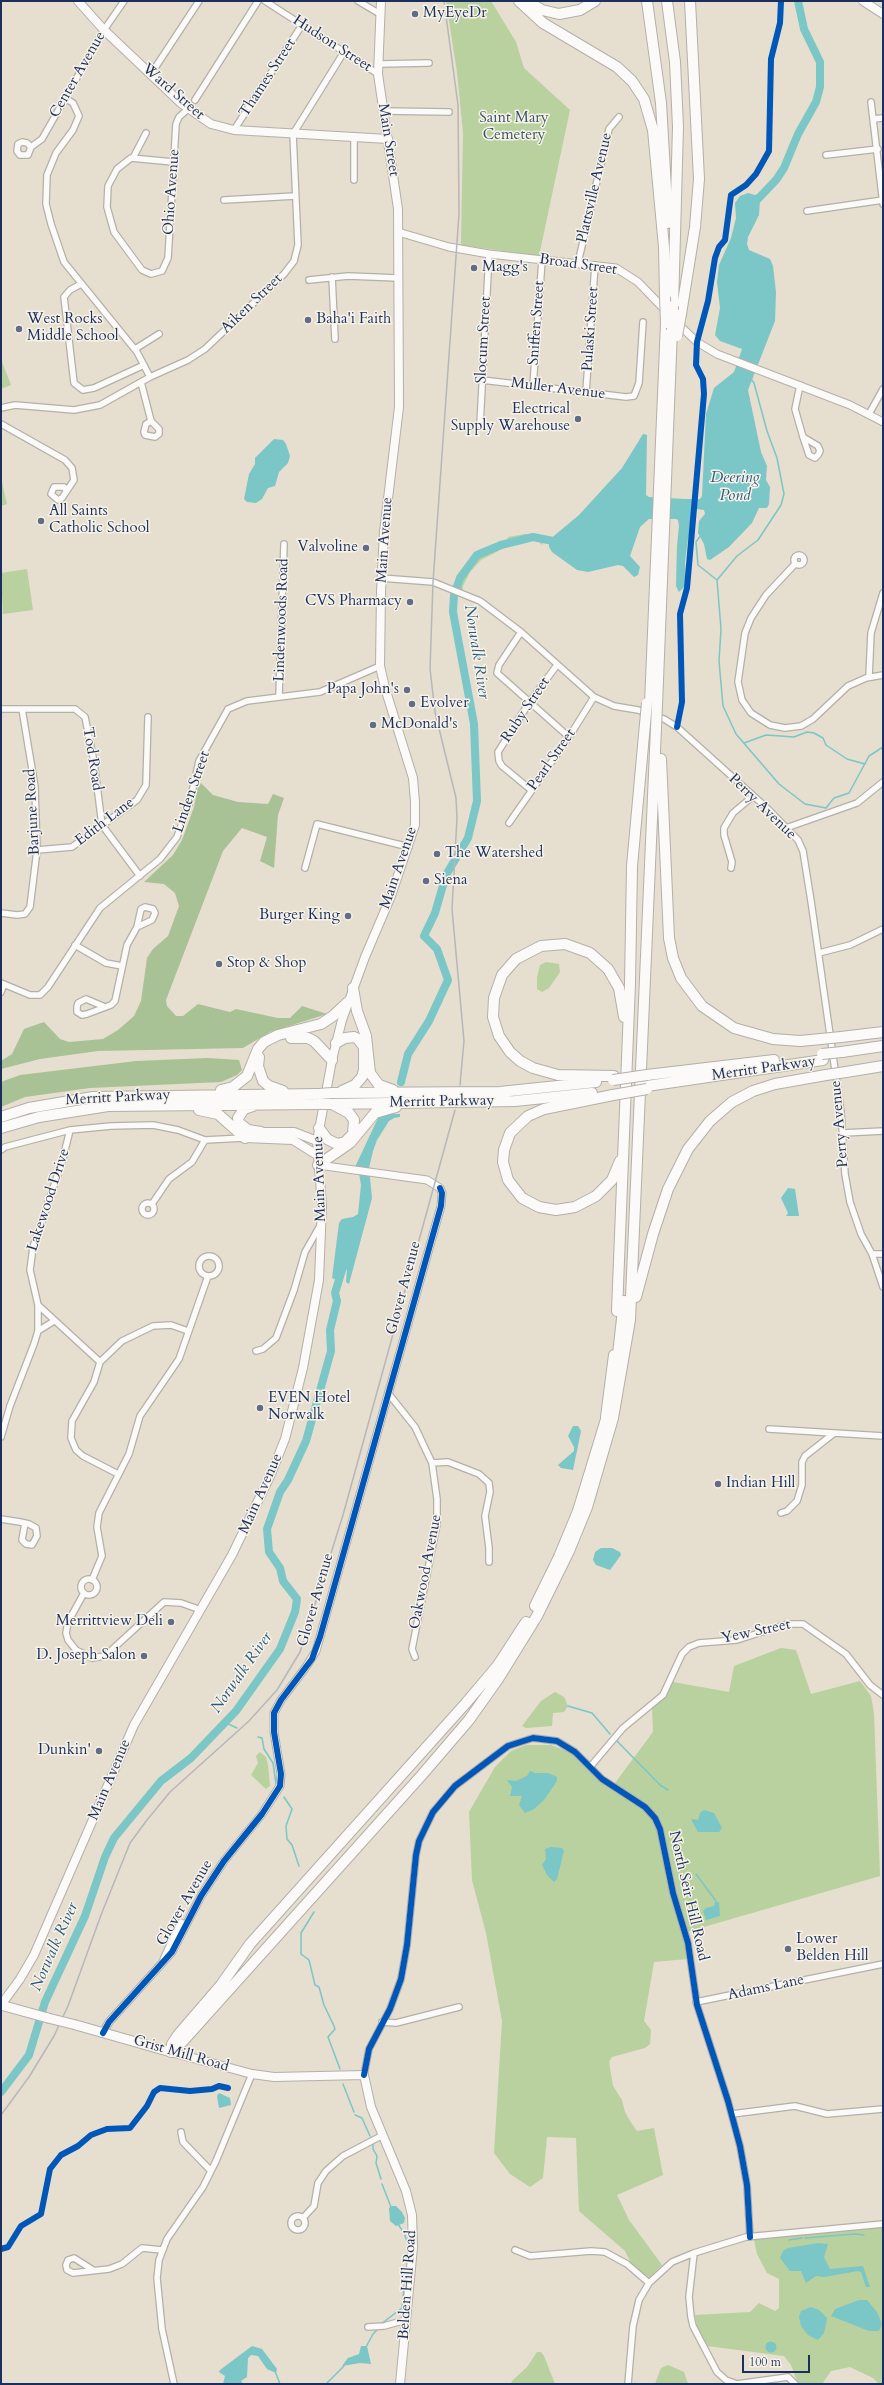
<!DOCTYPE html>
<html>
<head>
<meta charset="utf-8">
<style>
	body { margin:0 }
	#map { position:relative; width:884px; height:2385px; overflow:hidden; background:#e6dece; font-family:Cardo,serif }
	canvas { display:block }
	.frame { position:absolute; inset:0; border:2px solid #1b2f5e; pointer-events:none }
	.scale { position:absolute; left:742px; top:2355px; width:68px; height:18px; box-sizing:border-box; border:2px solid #1b2f5e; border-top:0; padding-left:5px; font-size:12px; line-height:14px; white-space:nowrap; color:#1b2f5e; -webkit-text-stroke:3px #f7f3e8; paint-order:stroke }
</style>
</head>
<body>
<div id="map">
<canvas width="884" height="2385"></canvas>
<div class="frame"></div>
<div class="scale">100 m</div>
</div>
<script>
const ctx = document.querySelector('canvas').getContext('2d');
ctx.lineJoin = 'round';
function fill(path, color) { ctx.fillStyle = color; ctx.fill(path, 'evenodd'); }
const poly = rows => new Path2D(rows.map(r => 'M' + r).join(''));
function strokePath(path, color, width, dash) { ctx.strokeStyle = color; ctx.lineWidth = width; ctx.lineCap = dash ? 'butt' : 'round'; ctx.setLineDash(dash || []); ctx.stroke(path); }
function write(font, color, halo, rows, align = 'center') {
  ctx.font = font + ' Cardo,serif'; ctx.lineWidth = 3; ctx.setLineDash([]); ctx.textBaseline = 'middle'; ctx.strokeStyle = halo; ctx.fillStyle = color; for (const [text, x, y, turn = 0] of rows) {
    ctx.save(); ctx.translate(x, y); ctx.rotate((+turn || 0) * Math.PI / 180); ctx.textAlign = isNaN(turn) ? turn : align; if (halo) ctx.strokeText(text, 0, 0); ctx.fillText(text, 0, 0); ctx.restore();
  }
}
const green = poly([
	[446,1,491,1,516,42,524,68,570,110,539,256,461,245,463,132,457,72],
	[2,362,11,385,1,389,1,363],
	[1,478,7,504,1,506],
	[525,534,539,536,544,541,542,545,537,540,525,539,511,541,504,548,481,560,470,572,463,586,462,595,458,593,459,585,467,569,478,556,505,543,508,537],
	[27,569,33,610,3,614,1,573],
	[546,962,559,964,560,972,549,988,542,992,537,989,537,977,540,965],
	[781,1648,796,1650,811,1694,860,1681,871,1696,874,1713,880,1876,683,1933,687,1959,654,1962,644,2021,651,2030,650,2044,645,2048,612,2057,609,2062,613,2086,622,2100,625,2112,630,2121,637,2131,654,2128,663,2175,617,2195,629,2220,662,2265,649,2278,631,2263,625,2251,579,2211,576,2138,547,2137,543,2178,530,2187,510,2174,494,2153,502,2021,486,1933,472,1880,469,1812,495,1767,511,1751,526,1745,551,1745,569,1752,612,1787,653,1732,652,1708,663,1699,673,1682,729,1692,734,1666],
	[555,1692,564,1697,568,1706,564,1712,553,1713,552,1726,526,1728,522,1726,541,1701],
	[260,1752,266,1757,268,1765,270,1786,266,1789,251,1775,258,1763,256,1756],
	[883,2226,883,2384,879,2384,873,2378,850,2367,831,2371,822,2384,798,2384,791,2365,784,2356,707,2346,697,2327,695,2315,750,2312,759,2303,775,2311,779,2308,779,2279,767,2273,757,2254,754,2240],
	[537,2352,541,2352,544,2356,555,2384,511,2384,512,2381,527,2367],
	[668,2365,684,2372,688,2384,655,2384,661,2368]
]);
const forest = poly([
	[199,781,213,795,238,802,268,804,273,794,284,798,278,815,274,868,260,861,267,837,242,828,223,851,166,1000,167,1006,176,1016,183,1016,198,1004,230,1012,236,1009,278,1018,290,1018,302,1006,327,1014,270,1032,243,1048,98,1051,40,1059,1,1069,1,1061,12,1054,24,1029,44,1022,60,1039,69,1042,103,1039,118,1030,134,1016,141,1001,147,958,153,949,168,936,179,906,175,893,164,884,144,882,173,855,182,840,194,807],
	[208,1058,239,1060,242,1070,237,1075,221,1082,90,1088,25,1097,1,1107,1,1082,20,1075,136,1061]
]);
const water = poly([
	[763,192,764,195,760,200,759,215,748,237,747,244,749,250,770,259,773,266,776,292,775,321,748,390,761,452,767,466,766,480,770,487,769,504,767,508,759,508,752,523,729,547,710,560,707,559,704,544,698,533,699,521,705,514,704,510,696,509,692,514,694,520,688,539,685,562,686,579,685,586,679,592,676,586,677,546,679,526,678,520,676,519,649,519,640,527,630,556,640,567,638,575,634,577,623,566,618,565,588,572,577,570,552,552,549,547,549,540,579,515,622,468,643,434,647,435,646,495,649,497,684,499,700,499,702,496,706,414,714,388,734,372,742,349,720,341,715,335,720,308,717,282,719,265,731,238,736,218,735,203,740,196,748,193,755,195],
	[274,439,283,440,286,444,290,456,288,463,279,472,275,486,268,488,262,499,256,503,247,502,244,499,249,474,255,464,255,458],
	[380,1114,400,1114,400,1117,394,1118,389,1121,377,1140,373,1151,369,1168,372,1198,349,1284,346,1282,347,1269,339,1281,332,1278,339,1223,342,1219,353,1217,358,1214,361,1185,358,1167,355,1167],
	[788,1188,795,1189,799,1216,786,1216,788,1213,781,1198],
	[573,1426,578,1426,581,1431,573,1470,561,1468,558,1465,574,1451,574,1447,568,1436],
	[601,1548,612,1548,620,1552,621,1555,610,1570,596,1565,593,1560,595,1552],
	[530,1771,535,1773,548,1773,557,1777,557,1781,544,1800,534,1809,525,1813,519,1805,522,1796,510,1796,512,1787,507,1780,516,1781,527,1776],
	[704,1810,714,1813,722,1828,719,1832,698,1832,691,1819,698,1820,700,1813],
	[551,1847,562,1848,564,1851,557,1879,554,1882,547,1875,542,1865,546,1859,545,1849],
	[715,1902,719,1902,720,1916,706,1920,703,1911,706,1908,714,1906],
	[219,2093,230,2098,231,2105,219,2108,217,2096],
	[392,2206,396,2206,402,2212,405,2218,404,2223,396,2226,390,2221,389,2208],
	[818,2243,828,2244,824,2257,830,2269,863,2266,870,2287,866,2287,861,2272,858,2271,824,2277,816,2276,806,2283,801,2271,790,2271,780,2258,783,2251,788,2248],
	[859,2300,867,2300,877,2312,882,2324,879,2331,869,2331,831,2316,835,2309],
	[811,2307,819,2310,827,2318,824,2333,818,2340,808,2335,801,2326,799,2317,801,2311],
	'765.5 2347a5.5 5.5 0 1 1 11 0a5.5 5.5 0 1 1-11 0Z',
	[252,2346,262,2349,277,2369,276,2373,267,2369,258,2356,251,2355,248,2358,247,2377,241,2381,243,2384,223,2384,225,2376,219,2372,220,2370],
	[361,2346,367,2346,371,2364,360,2363,342,2366,348,2358,359,2354]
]);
const stream = poly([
	[751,379,754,383,767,431,777,458,784,494,781,505,758,540,737,556,717,580,721,629,719,661,723,706,736,734,779,784,805,804,826,808,834,798,849,793,869,756,883,747],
	[701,535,696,542,698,565,717,580],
	[744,743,766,735,794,737,807,732,814,733,823,738,826,745,847,759,865,764],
	[568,1706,592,1713,610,1734],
	[224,1722,237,1728],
	[258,1737,262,1738,264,1749,273,1763,276,1784],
	[616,1740,660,1785,668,1790],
	[284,1797,292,1809,286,1826,287,1839,292,1845,299,1866],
	[696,1874,716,1901],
	[314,1912,301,1933,301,1954,309,1960,315,1985,319,1987,324,2005,334,2026,335,2029,328,2037,340,2069],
	[343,2084,354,2112],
	[355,2115,362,2118,370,2136],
	[373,2143,373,2149,377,2156,376,2163,381,2179],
	[382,2184,391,2207],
	[398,2224,404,2233,408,2244,407,2264],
	[805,2238,855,2234,864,2235],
	[789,2240,802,2238],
	[381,2324,402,2308,406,2267],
	[366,2347,373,2334,378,2329],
	[275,2371,280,2384],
	[326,2384,344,2366]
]);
const river = poly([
	[756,201,776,180,784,168,798,134,816,102,820,87,820,62,804,29,798,1],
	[401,1082,408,1054,429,1021,448,980,437,949,424,936,435,913,446,875,468,838,477,801,474,724,453,612,454,595,460,578,477,555,501,545,533,537,558,542],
	[1,2092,29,2055,45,2002,85,1916,105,1857,114,1838,161,1781,191,1758,236,1711,280,1649,295,1612,297,1599,283,1581,280,1568,269,1552,267,1529,280,1492,288,1480,306,1441,331,1351,330,1330,337,1301,335,1293,342,1270]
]);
const minor = poly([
	[265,1,378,74],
	[358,1,380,14],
	[379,64,429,63],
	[151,74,199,1],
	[65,98,73,103,79,116,73,130,56,153,47,175,46,204,51,224,64,262,137,352,150,377],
	[195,100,258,1],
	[871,102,883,204],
	[383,111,449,112],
	[873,119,883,118],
	[234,130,302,25],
	[31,147,27,143,22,142,18,144,17,151,20,155,28,155,31,147,42,139,104,30,124,1],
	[826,155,878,149],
	[133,158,146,133],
	[173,162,131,158,117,169,108,186,107,207,114,232,142,270,151,274,162,271,168,258,176,124,179,117,188,109],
	[354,180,354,137],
	[224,200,295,196],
	[807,211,883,200],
	[578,263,609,129,619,117],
	[332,277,335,339],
	[309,280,348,276,398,278],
	[81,284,70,290,64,297,74,383,83,390,94,388,144,365],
	[135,349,159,334],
	[482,380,626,397,634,396,639,383,643,322],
	[141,382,151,421,146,424,144,432,145,435,155,437,159,434,159,429,151,421],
	[800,385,795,409,803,437],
	[533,386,542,260],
	[586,392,595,265],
	[1,408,15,405,74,410,100,405,150,377,188,360,205,349,284,274,294,261,298,245,293,134,344,52],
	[869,414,883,389],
	[1,424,65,460,72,468,74,480,62,498,58,500,51,494,54,487,64,487,66,490],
	[480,425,489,254],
	[803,437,818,446,820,451,818,455,815,458,809,455,803,437],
	'794 560a5 5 0 1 1 10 0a5 5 0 1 1-10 0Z',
	[795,564,766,595,751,618,745,633,738,682,742,700,751,713,770,725,785,728,801,726,813,719,848,686,866,678,883,675],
	[381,578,433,582,480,601,521,632,594,697,614,706,638,710,664,719,677,727,768,809,798,840,803,851,811,901,841,1112,845,1174,850,1202,861,1234,872,1254,883,1287],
	[521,632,499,665,497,673,569,737],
	[869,677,871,633,883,593],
	[279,696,284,544],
	[1,709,75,709,85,717,94,762,102,825,140,876],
	[531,790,502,766,499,761,498,752,529,703,557,665],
	[509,823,569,737,594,697],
	[786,828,857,803,883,782],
	[37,850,72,847,137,800,146,785,148,717],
	[305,868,317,824,409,847],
	[731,868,732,862,724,835,724,828,733,813,752,797],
	[1,913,17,915,25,914,30,907,37,850,35,787,22,709],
	[75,945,106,963,122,966],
	[819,953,850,945,883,929],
	[1,983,30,995,40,995,48,987,100,908,160,859,177,837,190,801,199,761,228,709,247,701,320,692,380,666],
	[1,992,4,984],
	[105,1007,86,999,78,1003,77,1007,77,1012,82,1015,87,1014,111,1005,115,1001,127,945,137,927,152,920,155,913,153,909,145,907,141,909,137,927],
	[70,1130,62,1162,33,1247,30,1270,38,1305,100,1362],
	[843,1133,883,1131],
	[1,1150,5,1147,70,1130,111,1126,153,1125,178,1130,205,1140,244,1138],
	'142 1209a6 6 0 1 1 12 0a6 6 0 1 1-12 0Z',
	[152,1204,169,1179,192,1162,205,1140],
	[872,1254,883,1254],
	'199 1266a10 10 0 1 1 20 0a10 10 0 1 1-20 0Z',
	[38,1331,54,1321],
	[256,1351,263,1349,276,1338,294,1290,305,1252,321,1224],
	[388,1393,415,1427,432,1463,448,1462,479,1474,489,1483,490,1492,485,1516,489,1548,489,1562],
	[769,1429,883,1436],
	[1,1437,10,1406,34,1344,38,1331,38,1305],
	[118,1474,83,1456,76,1450,71,1438,72,1421,94,1382,100,1362,122,1341,153,1326,171,1325,188,1331],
	[781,1513,787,1511,797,1501,802,1485,802,1462,805,1456,833,1434],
	[1,1519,20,1522,29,1524,36,1528,37,1536,32,1545,26,1544,22,1540,25,1523],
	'81 1587a8 8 0 1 1 16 0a8 8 0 1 1-16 0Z',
	[92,1580,102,1556,97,1527,99,1513,129,1454,140,1416,179,1359,208,1276],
	[84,1593,68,1622,66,1633,68,1640,76,1650,92,1658,105,1656,164,1602,181,1603,201,1610],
	[415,1657,412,1649,437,1524,437,1499,432,1463],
	[590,1767,623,1728,663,1695,682,1654,689,1647,699,1643,737,1640,787,1624,803,1624,846,1654,870,1685,883,1695],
	[696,2002,883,1964],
	[382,2022,396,2023,459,2007],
	[364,2075,369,2049,390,2009,401,1979,407,1945,416,1855,419,1841,433,1812,455,1786,508,1746,533,1738,557,1741,575,1752,602,1779,645,1807,655,1818,660,1829,673,1893,688,1943,697,2005,728,2101,740,2146,747,2185,750,2237],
	[732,2114,795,2106,827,2114,883,2109],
	[181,2132,183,2142,211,2171],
	'291 2223a7 7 0 1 1 14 0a7 7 0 1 1-14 0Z',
	[303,2218,314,2206,318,2183,326,2171,343,2156,383,2135],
	[515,2250,530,2256,591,2251,605,2252,627,2264,649,2283],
	[694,2253,689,2297,691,2317,693,2326,717,2372,726,2380,737,2384,788,2377,795,2384],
	[93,2270,74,2258,68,2260,66,2265,67,2270,73,2273,109,2269,122,2264,142,2248,162,2250],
	[368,2327,384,2326,406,2320],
	[174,2384,162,2329,157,2278,159,2260,167,2239,203,2187,216,2161,252,2074],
	[628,2384,633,2326,639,2300,649,2283,672,2262,694,2253,746,2237,883,2224]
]);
const tertiary = poly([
	[398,232,449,247,489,254,616,268,638,282,667,312],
	[677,323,697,342,717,354,850,405,883,422],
	[164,1959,181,1923],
	[103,2033,109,2022,172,1952,201,1896,224,1861,262,1814,280,1786,281,1774,274,1732,274,1713,281,1700,306,1667,316,1651,441,1206,442,1193,440,1188,427,1180,318,1165]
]);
const secondary = poly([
	[78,1,104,30,182,104,211,124,234,130,388,139],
	[171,2052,252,2074,274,2077,364,2075,371,2107,406,2191,412,2215,413,2247,400,2384]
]);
const primary = poly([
	[863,1,883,14],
	[261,1132,294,1132,317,1141],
	[245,1138,293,1140,317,1155],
	[1,2005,20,1979,34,1955,134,1725,232,1555,271,1474,285,1439,303,1368,319,1280,322,1206,317,1141,332,1060,342,1020,365,957,391,896,415,825,415,802,413,778,385,688,380,666,381,592,384,532,399,407,398,209,378,74,381,1]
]);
const trunk = poly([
	[1,2005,48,2018],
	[76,2025,171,2052]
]);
const motorway = poly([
	[519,1,543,23,617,67,632,81,644,99,653,130,664,247,665,297],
	[527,1,542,10,559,14,580,10,595,1],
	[647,1,661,103,668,223],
	[667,1,675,62,678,127,673,306],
	[681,314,695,227,699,179,690,1],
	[650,704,666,323],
	[657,705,672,330],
	[661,759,669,938,673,958,681,978,702,1006,734,1028,773,1039,800,1041,821,1039],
	[353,988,357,1011,366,1036,370,1073,379,1085,393,1090],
	[841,1037,883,1032],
	[291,1038,308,1038,314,1041,332,1060],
	[336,1043,345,1038,354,1037,358,1039,364,1047,364,1070,362,1077,355,1085,342,1091],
	[842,1052,883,1046],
	[259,1057,258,1066,263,1081,269,1086,283,1091],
	[846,1072,883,1066],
	[647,1075,774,1060],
	[614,1076,558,1075,533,1068,520,1061,510,1052,499,1036,493,1017,494,998,502,975,516,959,541,946,565,944,590,953,608,969,619,988,624,1017],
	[647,1086,823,1060],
	[221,1090,233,1087,247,1076,258,1049,264,1042,278,1035,321,1024,333,1016,348,1002],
	[332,1093,500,1092,596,1082],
	[613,1095,544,1109,528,1116,510,1133,504,1150,503,1162,508,1180,522,1198,539,1207,556,1210,575,1207,596,1196,612,1180,620,1161],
	[330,1104,515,1101,592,1093],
	[253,1106,244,1109,238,1118,239,1123,248,1130,261,1132],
	[199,1110,218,1114,245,1138],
	[1,1117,29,1108,93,1097,319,1094],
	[1,1128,39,1117,108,1106,317,1104],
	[319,1128,327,1139,337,1144,345,1142,353,1134,354,1120,349,1113,334,1105],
	[318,1165,350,1143,375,1113,396,1107],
	[636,1297,653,1234,668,1189,688,1149,710,1121,732,1102,753,1091,775,1084,826,1075],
	[617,1311,630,983,632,866,645,724],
	[617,1363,624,1301],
	[606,1417,614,1355],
	[535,1606,559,1557,578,1511,607,1416],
	[171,2052,184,2040,421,1776,469,1720,498,1679,537,1616,569,1551,587,1507,613,1418,630,1320,656,728],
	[171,2052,172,2044,178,2035,221,1985,250,1944,466,1703,498,1665,526,1622]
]);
const rail = poly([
	[444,1,458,105,459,214,433,582,430,669,435,712,456,798,457,818,452,909,464,1041,460,1085],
	[1,2115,29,2077,54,2036,68,2006,101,1915,130,1843,147,1820,170,1792,249,1721,277,1690,300,1652,343,1515,455,1110]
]);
const trunkBridge = poly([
	[48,2018,76,2025]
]);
const motorwayBridge = poly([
	[665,297,666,323],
	[672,330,673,306],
	[677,336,681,314],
	[645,724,647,703],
	[656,728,657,705],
	[821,1039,841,1037],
	[822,1054,842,1052],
	[826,1075,846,1072],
	[613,1080,647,1075],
	[319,1094,332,1093],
	[613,1095,647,1089],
	[317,1104,330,1104]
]);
const cycleway = poly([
	[677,727,682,702,680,614,687,588,704,394,703,379,696,365,697,342,708,301,715,258,719,247,725,240,731,195,746,185,756,174,769,151,771,59,780,23,781,1],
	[103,2033,109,2022,172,1952,201,1896,224,1861,262,1814,280,1786,281,1774,274,1732,274,1713,281,1700,312,1659,320,1637,441,1206,442,1193,440,1188],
	[364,2075,369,2049,390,2009,401,1979,407,1945,416,1855,419,1841,433,1812,455,1786,508,1746,533,1738,557,1741,575,1752,602,1779,645,1807,655,1818,660,1829,673,1893,688,1943,697,2005,728,2101,740,2146,747,2185,750,2237],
	[1,2249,8,2247,21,2226,41,2214,50,2169,61,2155,78,2146,91,2135,107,2129,130,2128,147,2106,154,2092,160,2088,190,2091,212,2089,219,2086,228,2088]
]);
const markers = [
	[415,14,4,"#626c85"],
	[474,268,4,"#626c85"],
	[308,320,4,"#626c85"],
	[19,329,4,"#626c85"],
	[578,419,4,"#626c85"],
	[41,521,4,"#626c85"],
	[366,548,4,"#626c85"],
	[410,602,4,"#626c85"],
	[407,690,4,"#626c85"],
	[412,704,4,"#626c85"],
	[373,725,4,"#626c85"],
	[437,854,4,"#626c85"],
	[426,881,4,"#626c85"],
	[348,916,4,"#626c85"],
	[219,964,4,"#626c85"],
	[260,1408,4,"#626c85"],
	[718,1484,4,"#626c85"],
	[171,1622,4,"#626c85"],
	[144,1656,4,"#626c85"],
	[99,1751,4,"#626c85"],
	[788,1949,4,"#626c85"]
];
const poiNames = [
	["MyEyeDr",423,14],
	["Magg's",482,268],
	["West Rocks",27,320],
	["Middle School",27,337],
	["Baha'i Faith",316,320],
	["Electrical",570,410,"right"],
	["Supply Warehouse",570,427,"right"],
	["All Saints",49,512],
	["Catholic School",49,529],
	["Valvoline",358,548,"right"],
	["CVS Pharmacy",402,602,"right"],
	["Papa John's",399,690,"right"],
	["Evolver",420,704],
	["McDonald's",381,725],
	["The Watershed",445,854],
	["Siena",434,881],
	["Burger King",340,916,"right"],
	["Stop & Shop",227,964],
	["EVEN Hotel",268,1399],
	["Norwalk",268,1416],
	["Indian Hill",726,1484],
	["Merrittview Deli",163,1622,"right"],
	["D. Joseph Salon",136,1656,"right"],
	["Dunkin'",91,1751,"right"],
	["Lower",796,1940],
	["Belden Hill",796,1957]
];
const streetNames = [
	["Hudson Street",332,44,33],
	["Center Avenue",78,75,-60],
	["Thames Street",268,78,-57],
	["Ward Street",173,92,41],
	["Main Street",388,140,81],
	["Plattsville Avenue",595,188,-77],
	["Ohio Avenue",172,192,-86],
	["Broad Street",578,265,8],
	["Aiken Street",252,304,-44],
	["Sniffen Street",537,323,-86],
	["Pulaski Street",591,329,-86],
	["Slocum Street",484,340,-87],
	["Muller Avenue",558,389,7],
	["Main Avenue",385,540,-86],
	["Lindenwoods Road",282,620,-88],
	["Ruby Street",526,710,-56],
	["Tod Road",92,759,81],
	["Pearl Street",552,760,-55],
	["Linden Street",192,792,-71],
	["Perry Avenue",762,807,44],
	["Barjune Road",33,812,-93],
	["Edith Lane",105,822,-37],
	["Main Avenue",399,868,-71],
	["Merritt Parkway",764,1069,-8],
	["Merritt Parkway",118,1098,-3],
	["Merritt Parkway",442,1102,-1],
	["Perry Avenue",840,1124,-95],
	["Main Avenue",320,1179,-92],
	["Lakewood Drive",49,1200,-72],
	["Glover Avenue",404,1288,-75],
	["Main Avenue",261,1494,-66],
	["Oakwood Avenue",426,1572,-79],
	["Glover Avenue",316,1600,-74],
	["Yew Street",756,1632,-12],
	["Main Avenue",110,1780,-67],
	["North Seir Hill Road",688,1896,77],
	["Glover Avenue",185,1903,-60],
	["Adams Lane",766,1988,-12],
	["Grist Mill Road",181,2054,16],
	["Belden Hill Road",408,2285,-86]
];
const parkNames = [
	["Saint Mary",514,119],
	["Cemetery",514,136]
];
const waterNames = [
	["Deering",735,478],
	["Pond",735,496],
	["Norwalk River",476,652,81],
	["Norwalk River",242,1673,-55],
	["Norwalk River",55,1947,-66]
];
fill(green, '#b8d19e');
fill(forest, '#a8c296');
fill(water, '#7bc6c6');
strokePath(stream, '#7bc6c6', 1.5);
strokePath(river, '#7bc6c6', 8);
strokePath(minor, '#b3b0aa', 8);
strokePath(tertiary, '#b3b0aa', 9);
strokePath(secondary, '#b3b0aa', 10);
strokePath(primary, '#b3b0aa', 10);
strokePath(trunk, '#b3b0aa', 11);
strokePath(motorway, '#b3b0aa', 12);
strokePath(minor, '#fbfaf8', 5.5);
strokePath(tertiary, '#fbfaf8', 7);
strokePath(secondary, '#fbfaf8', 8);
strokePath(primary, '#fbfaf8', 8);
strokePath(trunk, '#fbfaf8', 9);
strokePath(motorway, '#fbfaf8', 10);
strokePath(rail, '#b6b7ba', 1.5);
strokePath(trunkBridge, '#b3b0aa', 11, []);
strokePath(motorwayBridge, '#b3b0aa', 12, []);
strokePath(trunkBridge, '#fbfaf8', 9);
strokePath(motorwayBridge, '#fbfaf8', 10);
strokePath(cycleway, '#0057b8', 6);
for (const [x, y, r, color] of markers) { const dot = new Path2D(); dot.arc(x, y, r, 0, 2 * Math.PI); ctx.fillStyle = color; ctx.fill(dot); strokePath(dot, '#f7f3e8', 1.5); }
write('15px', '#1b2f5e', '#f7f3e8', poiNames, 'left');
write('15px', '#1b2f5e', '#f7f3e8', streetNames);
write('15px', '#395564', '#f7f3e8', parkNames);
write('italic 16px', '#2a597c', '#f7f3e8', waterNames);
</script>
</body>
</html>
